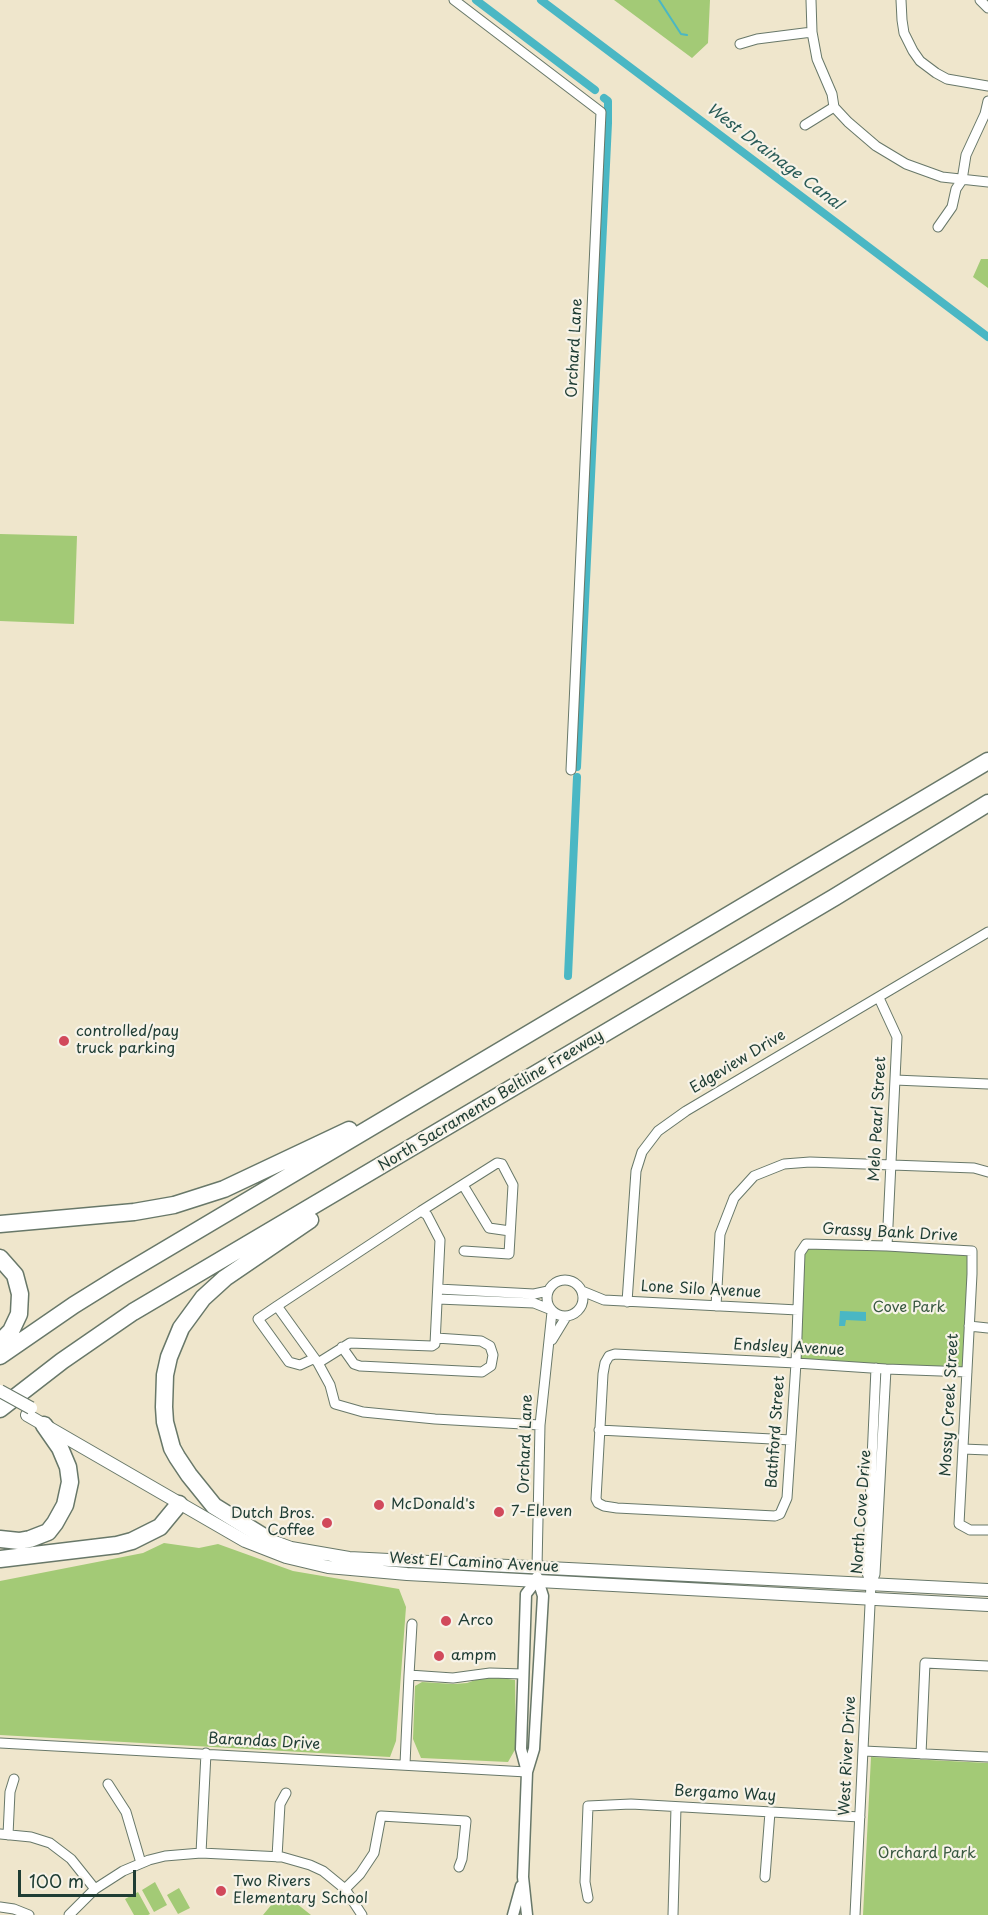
<!DOCTYPE html>
<html>
<head>
<meta charset="utf-8">
<style>
	body { margin:0 }
	#map { position:relative; width:988px; height:1915px; overflow:hidden; background:#efe6cc; font-family:"Playpen Sans",sans-serif }
	canvas { display:block }
	.scale { position:absolute; left:18px; top:1870px; width:118px; height:27px; box-sizing:border-box; border:3px solid #1f3d34; border-top:0; padding-left:8px; font-size:18px; line-height:21px; white-space:nowrap; color:#1f3d34; -webkit-text-stroke:4px #f7f3e8; paint-order:stroke }
</style>
</head>
<body>
<div id="map">
<canvas width="988" height="1915"></canvas>
<div class="scale">100 m</div>
</div>
<script>
const ctx = document.querySelector('canvas').getContext('2d');
ctx.lineJoin = 'round';
function fill(path, color) { ctx.fillStyle = color; ctx.fill(path, 'evenodd'); }
const poly = rows => new Path2D(rows.map(r => 'M' + r).join(''));
function strokePath(path, color, width, dash) { ctx.strokeStyle = color; ctx.lineWidth = width; ctx.lineCap = dash ? 'butt' : 'round'; ctx.setLineDash(dash || []); ctx.stroke(path); }
function write(font, color, halo, rows, align = 'center') {
  ctx.font = font + ' "Playpen Sans",sans-serif'; ctx.lineWidth = 4.5; ctx.setLineDash([]); ctx.textBaseline = 'middle'; ctx.strokeStyle = halo; ctx.fillStyle = color; for (const [text, x, y, turn = 0] of rows) {
    ctx.save(); ctx.translate(x, y); ctx.rotate((+turn || 0) * Math.PI / 180); ctx.textAlign = isNaN(turn) ? turn : align; if (halo) ctx.strokeText(text, 0, 0); ctx.fillText(text, 0, 0); ctx.restore();
  }
}
const green = poly([
	[614,0,710,0,708,43,692,58],
	[981,259,988,259,988,288,973,277],
	[0,534,77,536,74,624,0,621],
	[806,1244,972,1251,967,1372,796,1363],
	[164,1543,199,1548,218,1544,293,1571,399,1589,406,1607,396,1741,390,1757,0,1735,0,1581,143,1553],
	[487,1676,515,1680,516,1748,508,1762,421,1758,413,1739,415,1686,422,1682,454,1684,467,1683],
	[871,1757,988,1763,988,1915,863,1915],
	[155,1882,167,1905,154,1912,142,1890],
	[179,1888,190,1908,178,1914,167,1895],
	[138,1892,150,1914,148,1915,134,1915,125,1899],
	[282,1892,311,1915,263,1915]
]);
const water = poly([
	[840,1311,866,1312,866,1321,846,1320,845,1326,839,1326]
]);
const stream = poly([
	[659,0,681,34,687,35]
]);
const canal = poly([
	[476,0,595,90],
	[541,0,988,337],
	[577,767,608,123,608,101,604,98],
	[568,976,577,777]
]);
const minor = poly([
	[454,0,601,112,571,770],
	[811,0,812,32,817,59,832,94,834,107,848,122,876,146,906,164,942,177,988,182],
	[901,0,902,20,904,33,913,51,920,61,936,73,947,79,988,86],
	[980,0,988,8],
	[740,44,757,39,812,32],
	[805,125,834,107],
	[938,227,952,207,956,189,962,180,966,155,985,114,988,101],
	[879,998,897,1037,887,1246],
	[895,1080,988,1084],
	[463,1185,489,1228,510,1231],
	[421,1211,497,1163,502,1164,513,1185,509,1254,464,1251],
	'547 1298a18 18 0 1 1 36 0a18 18 0 1 1-36 0Z',
	[438,1289,534,1294,548,1291],
	[582,1291,604,1300,798,1310],
	[438,1299,534,1303,549,1309],
	[627,1302,636,1171,642,1152,658,1131,686,1111,988,932],
	[277,1306,258,1319,289,1362,300,1365,313,1359],
	[716,1306,720,1234,734,1198,754,1176,784,1164,810,1162,974,1168,988,1172],
	[969,1326,988,1328],
	[552,1340,566,1317],
	[342,1347,354,1364,360,1366,482,1372,491,1366,493,1355,490,1346,481,1341,436,1338],
	[318,1363,350,1343,432,1346,435,1344,440,1240,427,1215,421,1211,277,1306,318,1363,330,1385,335,1404,363,1412,435,1419,540,1425],
	[967,1372,886,1369,796,1363,615,1354,609,1356,605,1363,603,1374,596,1499,598,1503,604,1506,617,1508,775,1516,780,1514,787,1498,796,1363,800,1253,806,1244,887,1246,972,1251,972,1274,959,1524,970,1530,988,1530],
	[599,1430,791,1440],
	[963,1449,988,1450],
	[537,1567,540,1425,552,1312],
	[871,1584,867,1573,876,1368],
	[412,1624,409,1675,453,1678,490,1673,523,1674],
	[0,1743,527,1772],
	[864,1751,988,1757],
	[921,1754,925,1663,988,1666],
	[405,1764,409,1675],
	[108,1784,126,1812,141,1863],
	[0,1834,31,1837,50,1843,71,1859,95,1889],
	[8,1835,10,1792,14,1779],
	[201,1853,206,1753],
	[277,1857,280,1804,286,1793],
	[765,1877,770,1812],
	[345,1889,360,1874,374,1853,381,1816,466,1821,462,1859,459,1867],
	[588,1898,585,1882,588,1806,631,1804,860,1817],
	[0,1907,14,1909,29,1915],
	[69,1915,95,1889,123,1871,149,1860,165,1856,201,1853,282,1857,310,1865,323,1871,345,1889,362,1915],
	[673,1915,676,1807],
	[855,1915,871,1584,875,1574,886,1369]
]);
const tertiary = poly([
	[527,1772,534,1749,543,1596,537,1577],
	[513,1915,521,1886],
	[527,1915,523,1877,527,1772,521,1749,526,1594,536,1581]
]);
const secondary = poly([
	[27,1415,245,1541,286,1557,328,1567,407,1574,988,1605],
	[261,1537,291,1548,349,1558,988,1590]
]);
const motorway = poly([
	[0,1224,134,1212,174,1205,224,1189,349,1130],
	[0,1258,15,1275,20,1294,19,1314,11,1331,0,1342],
	[0,1356,74,1305,119,1277,988,761],
	[0,1409,62,1361,133,1312,835,897,988,803],
	[0,1539,19,1541,30,1539,48,1532,55,1523,65,1505,70,1482,68,1467,60,1448,44,1425],
	[269,1540,214,1506,189,1475,177,1457,172,1448,165,1422,164,1407,165,1375,169,1357,181,1328,203,1298,225,1278,310,1220],
	[0,1559,117,1545,132,1541,160,1527,179,1504]
]);
const secondaryBridge = poly([
	[0,1391,31,1408]
]);
const markers = [
	[64,1041,6,"#d1495b"],
	[379,1505,6,"#d1495b"],
	[499,1512,6,"#d1495b"],
	[327,1523,6,"#d1495b"],
	[446,1621,6,"#d1495b"],
	[439,1656,6,"#d1495b"],
	[221,1891,6,"#d1495b"]
];
const streetNames = [
	["Orchard Lane",575,348,-87],
	["Edgeview Drive",738,1062,-31],
	["North Sacramento Beltline Freeway",491,1101,-31],
	["Melo Pearl Street",878,1119,-87],
	["Grassy Bank Drive",890,1233,3],
	["Lone Silo Avenue",701,1290,3],
	["Endsley Avenue",789,1348,3],
	["Mossy Creek Street",950,1405,-87],
	["Bathford Street",776,1432,-86],
	["Orchard Lane",526,1444,-88],
	["North Cove Drive",862,1512,-86],
	["West El Camino Avenue",474,1563,3],
	["Barandas Drive",264,1742,3],
	["West River Drive",848,1756,-87],
	["Bergamo Way",725,1794,3]
];
const poiNames = [
	["controlled/pay",76,1032],
	["truck parking",76,1049],
	["McDonald's",391,1505],
	["7-Eleven",511,1512],
	["Dutch Bros.",315,1514,"right"],
	["Coffee",315,1531,"right"],
	["Arco",458,1621],
	["ampm",451,1656],
	["Two Rivers",233,1882],
	["Elementary School",233,1899]
];
const parkNames = [
	["Cove Park",909,1308],
	["Orchard Park",927,1854]
];
const waterNames = [
	["West Drainage Canal",774,157,37]
];
fill(green, '#a3ca76');
fill(water, '#4ab7c4');
strokePath(stream, '#4ab7c4', 2);
strokePath(canal, '#4ab7c4', 8);
strokePath(minor, '#687869', 11);
strokePath(tertiary, '#687869', 13);
strokePath(secondary, '#687869', 14);
strokePath(motorway, '#687869', 19);
strokePath(minor, '#fff', 9);
strokePath(tertiary, '#fff', 10);
strokePath(secondary, '#fff', 12);
strokePath(motorway, '#fff', 16);
strokePath(secondaryBridge, '#687869', 14, []);
strokePath(secondaryBridge, '#fff', 12);
for (const [x, y, r, color] of markers) { const dot = new Path2D(); dot.arc(x, y, r, 0, 2 * Math.PI); ctx.fillStyle = color; ctx.fill(dot); strokePath(dot, '#f7f3e8', 2); }
write('15px', '#1f3d34', '#f7f3e8', streetNames);
write('15px', '#1f3d34', '#f7f3e8', poiNames, 'left');
write('15px', '#395941', '#f7f3e8', parkNames);
write('italic 16px', '#2a5c58', '#f7f3e8', waterNames);
</script>
</body>
</html>
